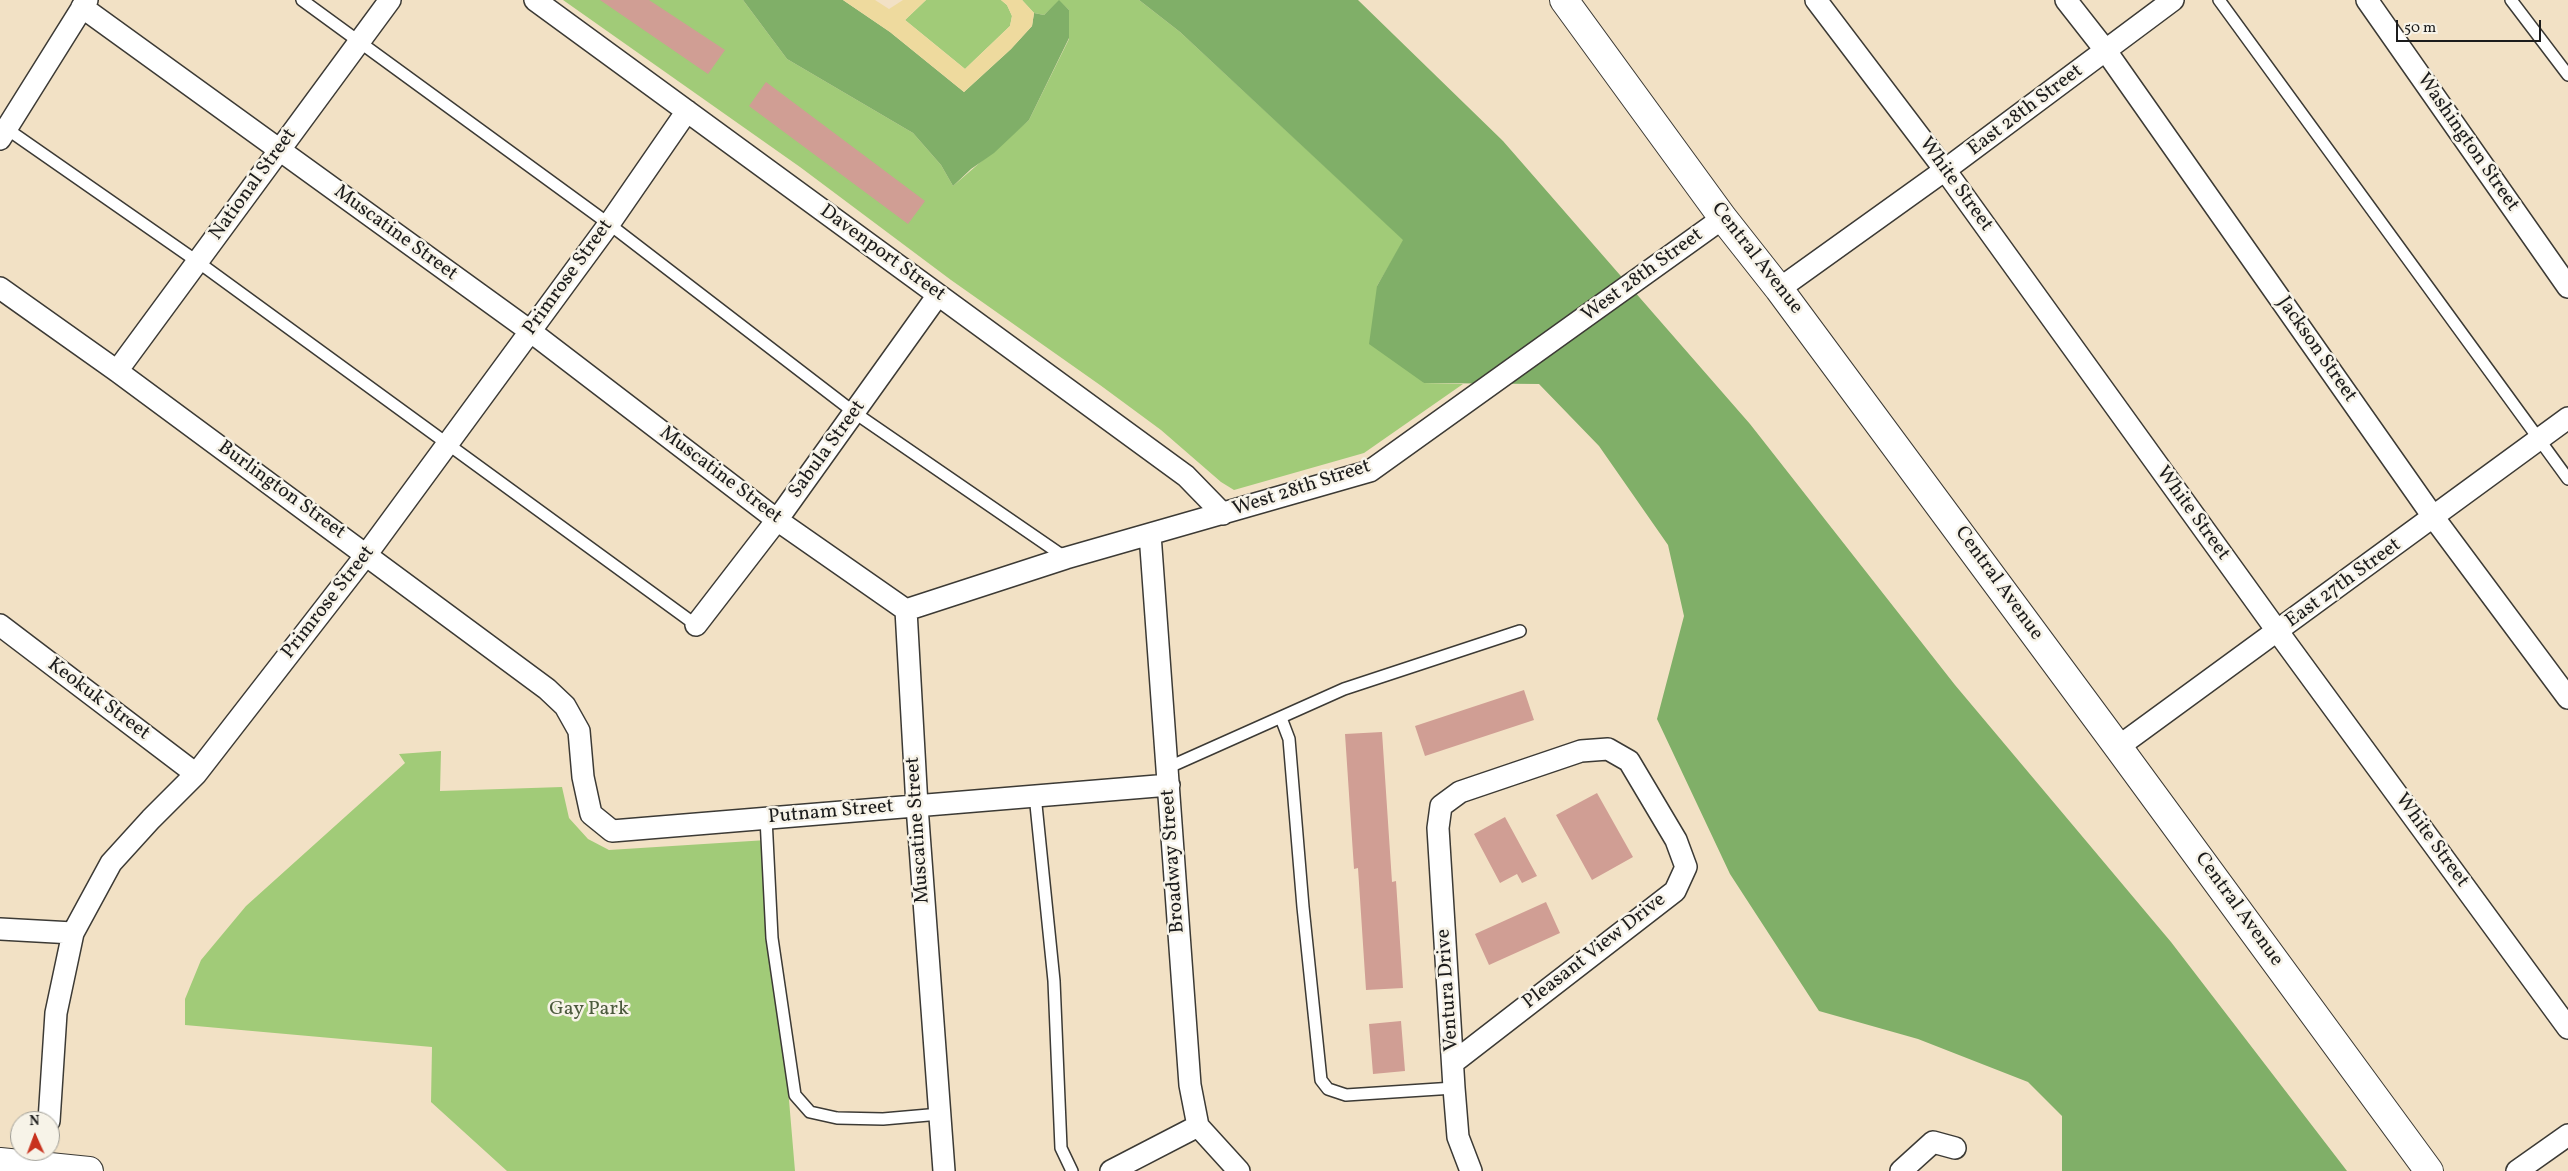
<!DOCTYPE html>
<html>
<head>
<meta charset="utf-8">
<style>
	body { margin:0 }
	#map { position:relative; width:2568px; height:1171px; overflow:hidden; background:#f2e1c5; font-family:Vollkorn,serif }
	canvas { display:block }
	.north { position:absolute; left:10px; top:1111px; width:50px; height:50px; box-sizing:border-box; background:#f7f3e8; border:1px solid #9f9d96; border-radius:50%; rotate:358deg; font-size:14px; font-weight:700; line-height:20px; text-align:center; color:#1c1c1c }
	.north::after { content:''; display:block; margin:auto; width:18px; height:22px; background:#c8321e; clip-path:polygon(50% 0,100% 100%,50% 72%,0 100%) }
	.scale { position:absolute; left:2396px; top:20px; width:145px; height:22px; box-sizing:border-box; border:2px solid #1c1c1c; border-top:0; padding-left:6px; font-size:15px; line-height:18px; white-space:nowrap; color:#1c1c1c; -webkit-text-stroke:4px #f7f3e8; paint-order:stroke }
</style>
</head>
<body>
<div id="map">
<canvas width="2568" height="1171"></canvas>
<div class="north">N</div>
<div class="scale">50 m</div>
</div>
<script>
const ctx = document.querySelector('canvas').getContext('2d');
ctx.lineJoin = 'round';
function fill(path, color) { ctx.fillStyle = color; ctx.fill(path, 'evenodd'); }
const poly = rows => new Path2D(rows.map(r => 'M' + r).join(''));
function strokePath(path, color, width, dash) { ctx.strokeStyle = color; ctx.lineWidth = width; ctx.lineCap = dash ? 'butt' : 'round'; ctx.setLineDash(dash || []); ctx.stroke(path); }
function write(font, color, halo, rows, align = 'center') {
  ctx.font = font + ' Vollkorn,serif'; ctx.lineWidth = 5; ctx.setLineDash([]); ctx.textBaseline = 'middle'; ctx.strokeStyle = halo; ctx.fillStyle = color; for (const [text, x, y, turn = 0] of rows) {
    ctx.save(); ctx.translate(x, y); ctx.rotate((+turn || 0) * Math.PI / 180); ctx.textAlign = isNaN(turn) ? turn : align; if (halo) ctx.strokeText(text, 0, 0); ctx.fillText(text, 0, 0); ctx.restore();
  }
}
const green = poly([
	[563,0,743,0,787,59,913,133,941,165,953,186,1029,120,1069,39,1069,10,1059,1,1044,15,1034,13,1022,0,1139,0,1180,32,1404,240,1377,286,1424,383,1463,384,1364,453,1234,490,1221,482,1161,430,1100,385,951,280,800,167],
	[926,0,1001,0,1007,5,1012,16,1010,26,965,69,905,20],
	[441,751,440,791,562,787,569,818,588,839,609,850,767,840,795,1171,507,1171,431,1102,432,1047,185,1025,185,999,201,960,246,906,405,763,399,754]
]);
const forest = poly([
	[743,0,843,0,890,32,964,92,1011,49,1032,26,1034,13,1044,15,1059,0,1069,10,1069,38,1029,120,994,153,971,169,953,186,941,165,913,133,787,59],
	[1139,0,1358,0,1503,141,1750,424,1955,685,2171,942,2347,1171,2062,1171,2062,1116,2028,1082,1918,1039,1819,1011,1730,874,1657,719,1684,616,1668,545,1599,446,1539,384,1424,383,1369,344,1377,286,1403,240,1180,32]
]);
const sand = poly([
	[843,0,875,0,889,9,903,0,926,0,905,20,965,69,1010,26,1012,16,1007,5,1001,0,1022,0,1034,13,1032,26,1011,49,964,92,890,32]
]);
const building = poly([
	[600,0,649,0,725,50,708,74],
	[766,82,925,201,908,224,749,106],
	[1524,690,1534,720,1425,756,1415,726],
	[1382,732,1392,882,1396,881,1403,988,1366,990,1358,868,1354,869,1345,734],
	[1597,793,1633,857,1592,880,1556,815],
	[1505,817,1537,876,1522,883,1517,874,1500,883,1474,834],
	[1546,902,1560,933,1489,965,1475,934],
	[1401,1021,1405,1071,1373,1074,1369,1024]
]);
const lane = poly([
	[302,0,609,224,855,413,1066,558],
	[2219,0,2568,479],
	[2511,0,2568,75],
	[7,129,198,262,696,625],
	[1281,718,1289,739,1303,907,1321,1080,1328,1089,1346,1095,1454,1088],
	[1167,768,1344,689,1520,631],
	[1035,795,1054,981,1061,1148,1072,1171],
	[766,818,772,938,795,1095,810,1112,837,1118,883,1119,940,1114]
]);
const street = poly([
	[535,0,1186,476,1223,514],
	[1816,0,1945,170,2278,632,2568,1028],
	[2066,0,2106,51,2434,518,2568,698],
	[2367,0,2568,287],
	[82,7,530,331,777,520,906,610,917,806,944,1171],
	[0,139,87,0],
	[0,288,117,371,547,689,565,706,579,731,583,777,591,814,612,831,1169,785],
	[1779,289,1945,170,2173,0],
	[117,371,390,0],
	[1150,534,1190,1085,1198,1126,1239,1171],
	[906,610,1066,558,1370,471,1723,218],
	[0,625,196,774],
	[696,625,777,520,938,295],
	[2118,747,2568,418],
	[0,929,73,933],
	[1454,1062,1675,891,1686,867,1676,840,1629,761,1608,749,1581,751,1460,792,1441,806,1438,828,1454,1088,1458,1137,1471,1171],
	[49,1121,56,1013,73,933,111,863,151,819,196,774,366,555,609,224,687,111],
	[1111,1171,1198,1126],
	[1901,1171,1933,1142,1955,1148],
	[2517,1171,2568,1135]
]);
const secondary = poly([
	[0,1162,89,1171]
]);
const primary = poly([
	[1564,0,1723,218,1779,289,2118,747,2429,1171]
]);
const streetNames = [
	["East 28th Street",2026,111,-37],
	["Washington Street",2467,143,55],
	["National Street",254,185,-54],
	["White Street",1955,185,54],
	["Muscatine Street",395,234,36],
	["Davenport Street",882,254,36],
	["Central Avenue",1756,259,52],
	["West 28th Street",1643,276,-36],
	["Primrose Street",569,278,-54],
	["Jackson Street",2316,350,55],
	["Sabula Street",828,450,-54],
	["Muscatine Street",720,476,37],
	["West 28th Street",1302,489,-18],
	["Burlington Street",281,491,36],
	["White Street",2192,514,54],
	["Central Avenue",1998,584,54],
	["East 27th Street",2344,584,-36],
	["Primrose Street",329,603,-52],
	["Keokuk Street",98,700,37],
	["Putnam Street",831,813,-5],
	["Muscatine Street",919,830,-94],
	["White Street",2431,841,54],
	["Broadway Street",1174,861,-94],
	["Central Avenue",2238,910,54],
	["Pleasant View Drive",1595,952,-38],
	["Ventura Drive",1449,990,-94]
];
const parkNames = [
	["Gay Park",589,1010]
];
fill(green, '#a1cb78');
fill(forest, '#80af68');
fill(sand, '#eeda9e');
fill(building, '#d09e94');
strokePath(lane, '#3c3a35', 14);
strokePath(street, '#3c3a35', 24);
strokePath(secondary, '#3c3a35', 30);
strokePath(primary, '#3c3a35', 30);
strokePath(lane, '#fff', 11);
strokePath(street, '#fff', 21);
strokePath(secondary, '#fff', 28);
strokePath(primary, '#fff', 28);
write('20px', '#1c1c1c', '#f7f3e8', streetNames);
write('20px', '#4b593c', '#f7f3e8', parkNames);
</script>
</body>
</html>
